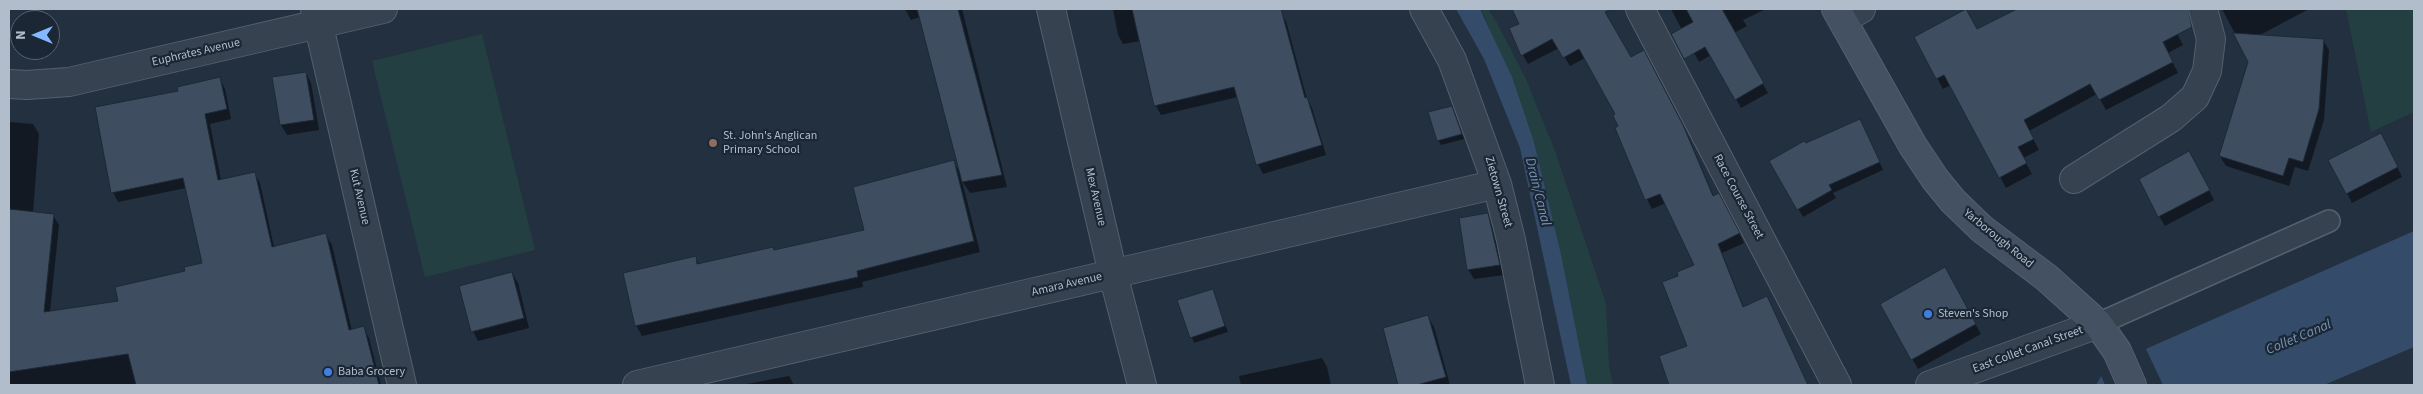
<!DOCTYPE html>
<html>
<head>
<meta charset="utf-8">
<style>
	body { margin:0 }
	#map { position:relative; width:2423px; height:394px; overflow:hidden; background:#223040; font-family:"Source Sans 3",sans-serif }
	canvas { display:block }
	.frame { position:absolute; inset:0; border:10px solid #b2bdcb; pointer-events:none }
	.north { position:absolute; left:10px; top:10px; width:50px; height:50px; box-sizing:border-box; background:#1b2735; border:1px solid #576371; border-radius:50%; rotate:270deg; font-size:14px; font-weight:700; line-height:20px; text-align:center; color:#b2bdcb }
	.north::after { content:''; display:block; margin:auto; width:18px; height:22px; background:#83b7ff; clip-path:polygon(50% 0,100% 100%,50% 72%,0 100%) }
</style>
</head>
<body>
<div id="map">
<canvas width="2423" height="394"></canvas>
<div class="frame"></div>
<div class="north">N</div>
</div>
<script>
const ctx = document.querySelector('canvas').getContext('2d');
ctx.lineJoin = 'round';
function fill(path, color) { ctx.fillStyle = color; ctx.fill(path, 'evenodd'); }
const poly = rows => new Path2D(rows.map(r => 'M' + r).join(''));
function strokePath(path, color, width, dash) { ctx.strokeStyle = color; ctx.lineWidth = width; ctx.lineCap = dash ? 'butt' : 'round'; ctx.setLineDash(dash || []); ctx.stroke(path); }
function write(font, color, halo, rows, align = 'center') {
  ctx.font = font + ' "Source Sans 3",sans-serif'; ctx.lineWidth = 4.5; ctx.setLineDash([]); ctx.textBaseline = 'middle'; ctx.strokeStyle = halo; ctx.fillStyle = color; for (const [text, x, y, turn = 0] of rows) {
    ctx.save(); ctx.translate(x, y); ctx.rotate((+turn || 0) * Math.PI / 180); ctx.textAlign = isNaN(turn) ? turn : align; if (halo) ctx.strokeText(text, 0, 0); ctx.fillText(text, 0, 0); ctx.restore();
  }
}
const green = poly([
	[1480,9,1488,9,1497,23,1526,79,1555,151,1606,304,1609,365,1613,385,1587,385,1561,254,1534,142,1485,17],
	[2346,9,2414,9,2414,112,2371,132],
	[482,34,535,250,425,277,372,61]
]);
const water = poly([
	[1456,9,1480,9,1512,77,1534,142,1561,254,1587,385,1571,385,1520,148,1484,59],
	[2414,231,2414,347,2324,385,2096,385,2107,366]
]);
const pier = poly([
	[2145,347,2163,385,2105,385,2100,373,2105,364]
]);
const shadow = poly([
	[905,9,962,9,1007,187,970,193,962,181,980,252,862,282,863,287,642,336,636,325,695,258,699,264,774,252,865,231,953,161,960,173,920,17,911,20],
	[1113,9,1243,9,1246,22,1280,12,1286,21,1307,99,1312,108,1326,155,1263,174,1258,164,1238,97,1161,115,1156,106,1141,41,1123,44,1118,35],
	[1513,9,1601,9,1630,59,1649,61,1688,136,1714,197,1724,204,1744,243,1722,253,1744,308,1772,307,1808,385,1670,385,1660,357,1689,347,1680,277,1696,266,1666,203,1652,209,1647,199,1616,128,1620,127,1617,115,1585,58,1570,66,1559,48,1528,64,1523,55,1521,25],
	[1671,9,1766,9,1743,20,1747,26,1734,33,1768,93,1741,108,1711,55,1699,62],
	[2019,9,2111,9,2117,21,2141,9,2164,9,2183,45,2168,53,2178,73,2106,110,2097,94,2029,131,2039,150,2023,158,2032,174,2006,188,1951,85,1943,89,1915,37,1977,31],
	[2222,9,2309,9,2258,36,2323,40,2329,50,2324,120,2308,171,2295,167,2289,186,2226,166,2220,156,2250,62],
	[306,73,311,83,319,130,287,135,281,125,274,78],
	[220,79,225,89,231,119,210,124,221,180,254,173,260,183,274,247,326,235,332,245,352,331,363,328,369,338,381,385,9,385,9,122,33,124,39,134,33,213,53,215,59,225,50,312,119,302,203,264,186,188,118,202,113,192,180,92],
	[1451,107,1464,139,1441,145,1438,140],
	[1864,128,1883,170,1833,193,1836,198,1803,217,1771,161,1805,145],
	[2386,144,2402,177,2352,203,2347,193],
	[2195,163,2214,200,2165,226,2159,216],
	[1488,215,1493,225,1505,275,1474,279,1468,269],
	[1944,269,1981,334,1918,369,1881,304],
	[512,273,518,283,529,328,478,341,473,331],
	[1212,290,1228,332,1194,343,1179,301],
	[1428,317,1434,327,1450,385,1399,385,1384,329],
	[1322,358,1327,367,1331,385,1241,385,1239,376],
	[789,376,794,385,748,385,747,384]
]);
const building = poly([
	[917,9,958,9,1002,175,962,182,917,9],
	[1132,9,1281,9,1305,98,1307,97,1322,145,1256,165,1234,87,1154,106,1132,9],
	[1512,9,1611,9,1605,12,1631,57,1644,50,1683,125,1713,196,1719,193,1740,233,1718,244,1743,307,1767,296,1808,385,1669,385,1659,356,1687,346,1662,282,1678,276,1677,272,1694,265,1660,194,1645,200,1615,128,1618,126,1613,116,1615,114,1579,49,1563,58,1552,39,1521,56,1509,28,1519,24,1512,9],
	[1686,9,1722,9,1764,83,1735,100,1705,47,1684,59,1671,34,1693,22,1686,9],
	[1966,9,1977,29,2017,9,2188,9,2192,27,2163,42,2173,62,2099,100,2090,84,2024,120,2034,139,2018,147,2027,163,1999,178,1944,75,1936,79,1914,37,1966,9],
	[2233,33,2324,39,2319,109,2303,162,2289,158,2283,176,2219,156,2248,62,2233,33],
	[306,72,314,120,280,125,272,77,306,72],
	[220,77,227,109,205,114,218,180,255,172,272,247,326,233,349,330,364,326,379,385,136,385,128,354,9,372,9,209,54,214,44,312,118,301,115,287,185,271,184,267,202,263,183,178,111,193,95,107,178,91,177,87,220,77],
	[1452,106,1462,134,1437,141,1428,112,1452,106],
	[1860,119,1880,162,1829,185,1832,190,1797,210,1769,161,1804,141,1806,143,1860,119],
	[2381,133,2398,167,2346,194,2328,160,2381,133],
	[2189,151,2210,190,2158,217,2139,179,2189,151],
	[954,160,974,241,857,271,858,277,635,326,623,273,696,256,697,264,773,247,774,250,864,230,853,187,954,160],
	[1488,213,1500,265,1467,270,1459,218,1488,213],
	[1945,267,1976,324,1911,360,1880,304,1945,267],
	[512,272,524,318,471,332,459,286,512,272],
	[1213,289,1225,326,1190,338,1177,300,1213,289],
	[1428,315,1446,377,1417,385,1398,385,1383,328,1428,315]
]);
const service = poly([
	[2098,324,2329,221]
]);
const minor = poly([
	[315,9,402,385],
	[1051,9,1113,274,1142,385],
	[1424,9,1452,60,1497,184,1511,240,1540,385],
	[1640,9,1837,385],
	[1842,19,1861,9],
	[9,84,27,85,69,82,383,9],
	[2074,179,2171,118,2195,97,2207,71,2211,39,2203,9],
	[637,385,1497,184]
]);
const tertiary = poly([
	[1930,385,2098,324]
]);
const secondary = poly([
	[1836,9,1913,146,1935,179,1953,201,1982,229,2047,278,2098,324,2117,351,2132,385]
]);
const markers = [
	[713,143,5,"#8d6e63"],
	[1928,314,5,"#3f7fe0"],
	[328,372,5,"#3f7fe0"]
];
const streetNames = [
	["Euphrates Avenue",196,53,-13],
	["Zietown Street",1498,192,74],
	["Kut Avenue",359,197,77],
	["Mex Avenue",1095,197,77],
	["Race Course Street",1738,197,62],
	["Yarborough Road",1998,239,39],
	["Amara Avenue",1067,285,-13],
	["East Collet Canal Street",2028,350,-20]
];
const poiNames = [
	["St. John's Anglican",723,136],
	["Primary School",723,150],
	["Steven's Shop",1938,314],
	["Baba Grocery",338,372]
];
const waterNames = [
	["Drain/Canal",1537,192,76],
	["Collet Canal",2299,338,-23]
];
fill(green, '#243f41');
fill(water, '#344c69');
fill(pier, '#223040');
fill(shadow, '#0007');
fill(building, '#3e4e60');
strokePath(building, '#1d2937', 1);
strokePath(service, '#54606e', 24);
strokePath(minor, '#54606e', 30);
strokePath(tertiary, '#54606e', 30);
strokePath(secondary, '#54606e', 30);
strokePath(service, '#364250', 21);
strokePath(minor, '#364250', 28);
strokePath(tertiary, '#364250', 28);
strokePath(secondary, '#445163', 28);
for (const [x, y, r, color] of markers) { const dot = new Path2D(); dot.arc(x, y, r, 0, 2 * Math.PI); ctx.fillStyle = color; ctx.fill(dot); strokePath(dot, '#1b2735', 2); }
write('12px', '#b2bdcb', '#1b2735', streetNames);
write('12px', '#b2bdcb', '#1b2735', poiNames, 'left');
write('italic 14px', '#7794b5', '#1b2735', waterNames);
</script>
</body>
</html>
